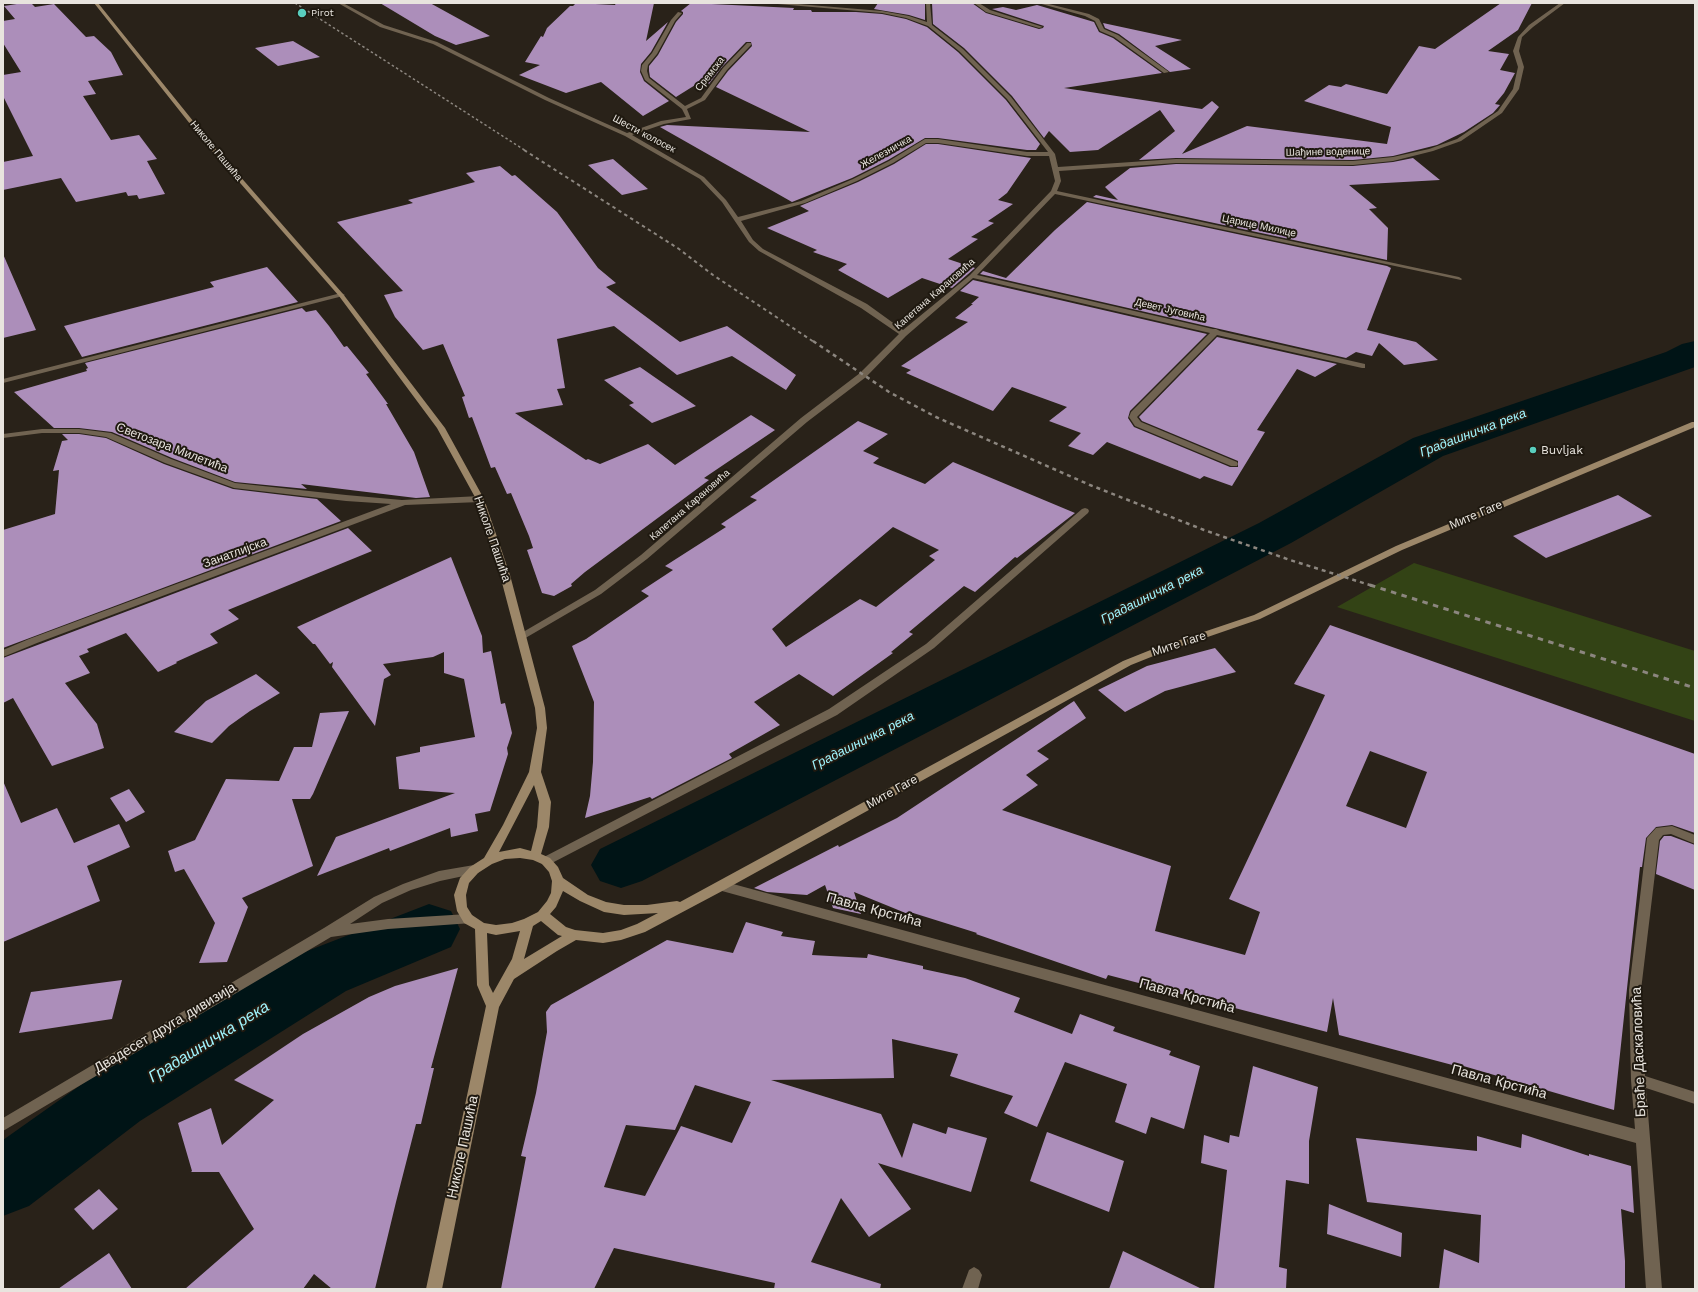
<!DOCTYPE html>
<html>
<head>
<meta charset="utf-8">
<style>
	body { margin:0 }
	#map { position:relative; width:1698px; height:1292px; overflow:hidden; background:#292219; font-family:"Work Sans",sans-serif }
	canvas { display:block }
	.frame { position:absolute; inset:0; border:4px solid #e8e4de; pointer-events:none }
</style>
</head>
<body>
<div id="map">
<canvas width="1698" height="1292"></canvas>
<div class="frame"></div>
</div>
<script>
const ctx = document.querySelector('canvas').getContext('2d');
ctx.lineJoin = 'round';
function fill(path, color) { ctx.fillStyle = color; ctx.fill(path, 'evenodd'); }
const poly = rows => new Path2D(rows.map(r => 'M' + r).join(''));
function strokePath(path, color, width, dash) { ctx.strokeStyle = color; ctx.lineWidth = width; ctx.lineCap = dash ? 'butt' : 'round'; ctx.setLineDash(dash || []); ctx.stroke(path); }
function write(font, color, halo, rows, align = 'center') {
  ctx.font = font + ' "Work Sans",sans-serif'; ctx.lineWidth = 4; ctx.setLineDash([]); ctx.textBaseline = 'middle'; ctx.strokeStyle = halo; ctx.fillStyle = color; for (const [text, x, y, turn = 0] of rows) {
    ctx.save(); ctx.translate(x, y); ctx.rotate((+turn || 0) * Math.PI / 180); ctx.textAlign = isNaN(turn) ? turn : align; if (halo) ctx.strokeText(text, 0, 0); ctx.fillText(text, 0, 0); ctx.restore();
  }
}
const green = poly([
	[1414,563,1695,651,1695,721,1337,607]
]);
const river = poly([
	[1695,341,1695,367,1443,456,1291,543,642,881,621,888,600,881,591,865,600,849,1259,523,1413,438,1666,352,1682,344,1695,341],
	[429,904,451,911,460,929,451,947,346,991,140,1121,29,1206,3,1216,3,1140,92,1077,302,953,429,904]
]);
const building = poly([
	[23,3,31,3,35,7,54,4,86,37,94,36,111,52,123,75,88,81,96,94,83,96,111,140,139,135,157,159,147,161,165,194,139,199,137,195,128,196,126,192,76,202,61,178,3,190,3,162,33,156,3,96,3,75,21,72,3,43,3,21,15,19,4,6],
	[380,3,430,3,490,36,456,45,435,36],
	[576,3,615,5,616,3,654,3,646,41,668,22,651,52,641,64,640,72,644,81,669,101,643,116,601,82,566,93,519,75,540,65,525,62,541,36,543,37,547,28,570,6,573,6],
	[691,3,794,8,793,10,811,10,812,12,856,12,882,14,906,19,927,27,958,52,1006,100,1040,144,1036,150,1027,150,938,138,925,138,888,160,852,178,792,202,660,127,667,125,810,132,716,87,728,71,752,46,751,42,746,42,722,67,709,84,700,82,676,97,650,77,649,71,649,66,658,55,676,22,683,14,683,12,681,11],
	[878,3,925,3,925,20,909,15,874,9],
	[932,3,972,3,986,13,1039,29,1043,28,1044,26,992,9,1003,7,1016,10,1037,5,1094,22,1099,32,1113,38,1162,73,1064,88,1202,109,1212,101,1219,107,1182,154,1247,126,1387,144,1391,127,1304,101,1329,85,1341,87,1346,84,1387,94,1419,46,1435,49,1501,3,1532,3,1518,30,1488,51,1509,54,1500,70,1515,73,1504,93,1495,104,1500,105,1493,113,1464,132,1437,145,1393,156,1353,160,1176,158,1139,160,1175,131,1160,110,1098,150,1070,152,1049,131,1044,138,1012,96,964,48,933,24],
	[1103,23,1182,40,1155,46,1191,69,1170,72,1119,34,1105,28],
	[293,41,320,57,278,66,255,48],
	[926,144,938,144,1031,158,1007,193,998,200,1013,204,988,221,994,223,971,237,978,239,948,259,975,268,952,288,922,278,888,298,838,270,847,264,813,252,817,250,767,228,809,211,800,206,858,182,894,164],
	[1413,158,1440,180,1349,185,1377,208,1369,209,1388,228,1387,260,1093,197,1096,195,1118,200,1105,187,1130,168,1176,164,1353,166,1393,162],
	[613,159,648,189,622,195,588,165],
	[500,166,512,176,515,175,557,212,598,268,616,283,606,287,680,342,727,326,796,375,786,390,732,356,677,375,614,326,557,339,565,388,557,389,563,405,515,413,586,460,588,459,600,464,648,444,675,465,751,415,775,430,704,478,709,480,585,572,571,584,572,586,554,596,542,593,527,550,533,548,529,536,511,493,507,494,495,467,491,468,472,417,469,418,462,397,465,396,443,344,423,350,395,317,384,295,403,291,337,222,413,203,408,200,475,182,466,173],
	[1087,202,1387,266,1391,268,1367,330,1416,342,1438,360,1404,365,1379,343,1372,356,1356,352,1346,358,980,274,983,271,1006,278,1055,230],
	[3,254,36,330,3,338],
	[267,267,298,302,82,357,64,326,214,287,210,282],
	[973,280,1207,334,1130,411,1128,418,1134,427,1230,467,1238,467,1238,461,1142,421,1139,417,1217,337,1337,364,1315,377,1297,369,1257,430,1265,432,1232,486,1204,476,1200,479,1107,442,1093,455,1068,446,1081,433,1049,421,1067,407,1012,387,993,411,906,373,911,370,901,366,968,322,955,318,973,304,971,304,979,297,960,291],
	[302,308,306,312,316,310,329,326,344,347,347,346,369,373,366,374,388,404,386,404,414,452,430,497,416,498,301,484,307,489,235,482,172,458,112,432,79,428,54,428,14,392,87,371,86,369,88,368,85,363],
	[640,367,696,406,652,423,629,405,634,403,604,380],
	[858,421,888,434,863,451,879,458,873,463,925,484,953,462,1075,513,1017,558,1015,557,975,592,964,586,909,632,913,634,891,652,893,653,833,696,799,674,754,702,780,725,729,754,732,758,652,799,650,797,585,818,590,796,593,762,594,702,572,646,586,639,649,596,641,591,673,570,665,566,726,527,721,524,757,500,750,497],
	[893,527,939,550,929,556,935,560,876,607,860,599,786,647,772,629],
	[62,434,79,434,106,438,164,464,233,489,317,499,341,521,3,648,3,530,55,514,59,470,53,471,62,441,68,440],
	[1618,495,1652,516,1546,558,1513,536],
	[348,528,372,551,228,610,239,619,210,634,218,643,176,662,177,663,158,672,126,633,87,649,89,652,79,656,90,673,65,683,97,724,104,748,52,766,13,698,3,703,3,658],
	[451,557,482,636,483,653,491,651,501,704,505,703,512,733,507,748,508,754,490,811,475,814,478,831,451,837,450,828,390,851,389,848,317,876,336,837,455,793,399,789,396,757,420,752,420,747,475,737,464,679,444,673,444,652,433,657,383,664,391,675,384,679,375,726,332,667,333,662,330,664,315,644,313,644,297,627],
	[1330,625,1695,754,1695,833,1672,825,1656,827,1646,838,1642,867,1640,867,1614,1110,1460,1065,1460,1067,1339,1035,1333,998,1327,1032,1108,975,1106,979,976,934,977,933,910,912,908,914,854,892,861,914,833,908,825,885,807,895,767,892,754,888,838,845,839,847,897,818,1074,701,1086,718,1037,751,1049,759,1026,775,1038,785,1002,810,1171,866,1155,931,1245,955,1260,912,1229,899,1325,695,1294,684],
	[1370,751,1427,772,1406,828,1346,806],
	[1215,648,1236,672,1165,691,1125,712,1098,690,1147,666],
	[256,674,280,693,250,711,229,726,212,743,174,732,206,701],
	[349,711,313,794,310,799,292,799,313,866,242,898,248,907,227,962,199,963,215,923,184,869,175,872,168,851,195,840,226,779,279,781,294,747,312,747,320,713],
	[3,781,21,823,57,808,74,843,119,824,130,847,87,866,100,901,3,942],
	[129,789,145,812,126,822,110,798],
	[1664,836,1671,836,1695,845,1695,890,1656,874,1660,841],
	[746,922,783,932,781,936,815,941,812,955,867,958,868,954,923,966,923,969,965,978,1020,998,1014,1012,1072,1034,1080,1014,1115,1027,1113,1031,1171,1051,1169,1055,1200,1066,1184,1129,1151,1117,1146,1134,1115,1122,1127,1084,1065,1062,1037,1127,1004,1113,1013,1096,950,1076,958,1054,892,1039,894,1078,771,1080,881,1114,902,1158,913,1123,946,1134,948,1127,987,1138,971,1192,878,1163,911,1209,869,1237,841,1198,811,1262,881,1284,880,1289,774,1289,775,1283,614,1248,594,1289,501,1289,526,1157,521,1156,536,1093,547,1032,546,1012,551,1005,667,940,733,953],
	[695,1085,751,1102,732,1143,681,1126,645,1196,604,1187,626,1125,675,1130],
	[458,968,431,1068,434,1068,421,1124,416,1124,396,1202,375,1289,332,1289,314,1274,303,1289,185,1289,254,1229,219,1172,191,1172,192,1171,178,1123,211,1108,222,1145,274,1100,234,1080,303,1034,369,997,395,986],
	[122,980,112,1019,19,1033,31,992],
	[1253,1066,1318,1087,1309,1141,1309,1184,1286,1180,1279,1267,1287,1269,1286,1289,1214,1289,1227,1170,1201,1163,1204,1135,1229,1143,1230,1135,1239,1137],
	[1047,1132,1124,1161,1109,1212,1030,1181],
	[1522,1134,1589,1156,1589,1154,1631,1166,1634,1213,1621,1209,1625,1261,1625,1289,1439,1289,1444,1249,1479,1263,1481,1215,1367,1202,1356,1138,1477,1151,1477,1136,1521,1148],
	[99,1189,118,1209,93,1230,74,1209],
	[1329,1204,1402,1233,1401,1257,1327,1234],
	[1123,1251,1202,1289,1109,1289],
	[109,1253,132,1289,58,1289]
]);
const minor = poly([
	[338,3,343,3,384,25,437,42,549,98,627,133,661,121,686,117,682,109,645,80,641,71,642,65,652,53,671,20,678,12,682,13,675,21,657,54,648,65,647,71,649,78,685,106,701,98,723,68,747,43,751,43,751,45,727,70,705,100,687,109,691,119,664,124,632,135,704,177,726,200,738,217,801,201,853,179,889,161,925,139,938,139,1027,152,1048,152,1007,99,959,51,928,26,906,18,882,13,766,3,786,3,882,11,909,16,927,22,926,3,930,3,932,25,963,49,1011,97,1055,154,1058,167,1176,159,1353,161,1393,157,1429,149,1457,139,1498,111,1513,89,1518,67,1513,51,1518,37,1529,25,1560,3,1565,3,1533,27,1522,37,1519,51,1524,67,1519,89,1502,113,1461,141,1433,151,1393,161,1353,165,1176,163,1059,171,1061,181,1057,191,1459,277,1462,279,1461,280,1055,194,977,275,1213,329,1216,329,1220,331,1365,364,1365,368,1362,368,1217,335,1137,417,1141,422,1237,462,1238,464,1237,466,1231,466,1135,426,1129,417,1131,412,1210,333,973,278,906,336,866,377,807,422,647,559,601,594,522,640,517,637,518,635,595,590,641,555,801,418,860,373,899,334,861,308,759,251,749,242,722,202,700,179,625,136,545,100,433,44,380,27,338,3],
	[926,143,938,143,1027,156,1049,156,1055,181,1051,191,970,275,903,330,867,304,763,249,753,240,741,221,805,203,857,181,893,163,926,143],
	[974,3,979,3,990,10,1043,27,1039,28,986,12,974,3],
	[1038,3,1045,3,1089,14,1099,19,1104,29,1118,35,1169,72,1164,73,1114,37,1100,31,1095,21,1085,16,1038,3],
	[341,293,345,295,343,296,3,383,3,379,341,293],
	[42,429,79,429,111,433,171,459,235,483,346,495,402,500,480,496,484,499,480,502,405,505,37,643,3,657,3,650,29,639,391,504,346,501,234,488,165,463,106,437,79,433,42,433,3,438,3,434,42,429],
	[1085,508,1088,509,1089,511,1088,513,934,648,837,715,550,864,546,866,542,864,540,861,542,858,829,709,926,644,1082,509,1085,508],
	[1672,826,1695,835,1695,844,1671,834,1663,835,1659,840,1641,990,1645,1076,1695,1092,1695,1104,1646,1088,1662,1289,1646,1289,1636,1143,722,891,718,889,716,886,718,883,722,881,1635,1129,1631,1080,1629,990,1647,838,1656,828,1672,826],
	[974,1267,979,1270,982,1275,978,1289,962,1289,969,1270,974,1267]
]);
const tertiary = poly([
	[474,865,478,867,480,870,478,873,440,881,411,890,382,903,350,924,388,919,468,914,472,915,474,919,472,923,388,929,331,937,3,1131,3,1118,324,928,374,897,403,884,439,871,474,865]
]);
const secondary = poly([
	[94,3,98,3,210,142,343,294,445,428,484,499,510,575,545,708,547,728,541,772,551,802,549,827,541,854,550,858,558,867,563,878,588,895,606,902,624,905,647,905,677,901,680,902,1123,661,1153,649,1254,615,1396,546,1692,422,1695,422,1695,427,1402,550,1260,619,1161,653,1131,665,726,889,645,932,621,940,603,943,576,940,557,951,514,979,499,1007,442,1289,426,1289,486,1006,477,985,475,929,464,923,457,911,454,895,460,878,470,867,484,858,503,825,529,772,537,728,535,708,500,575,476,499,437,428,339,296,206,144,94,3],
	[534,785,539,802,537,827,531,851,520,848,499,852,534,785],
	[520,858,533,860,542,864,549,872,552,881,551,893,547,901,538,912,524,919,512,923,496,925,484,923,472,915,467,907,466,895,469,883,478,873,492,864,505,859,520,858],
	[563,891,580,901,604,912,624,915,658,913,637,924,621,930,603,933,575,930,566,927,550,914,556,907,563,891],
	[541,921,558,935,562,936,524,959,533,926,541,921],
	[520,931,512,959,493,993,489,985,487,933,496,935,520,931]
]);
const railFar3 = poly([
	[295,3,526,151]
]);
const railFar2 = poly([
	[524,150,679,249,713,275,814,342]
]);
const railFar1 = poly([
	[813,341,889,392,936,417,1090,485,1204,530,1290,560,1373,586]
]);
const rail = poly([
	[1370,585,1695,688]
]);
const markers = [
	[302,13,5,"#59cebe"],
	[1533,450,4,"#59cebe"]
];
const farPoinames = [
	["Pirot",311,13]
];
const farStreetnames = [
	["Сремска",710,74,-52],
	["Шести колосек",644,134,28],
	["Николе Пашића",216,151,50],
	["Железничка",886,152,-29],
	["Шађине воденице",1328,152,-1],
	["Царице Милице",1259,226,12],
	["Капетана Карановића",935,294,-41],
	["Девет Југовића",1170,310,13],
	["Капетана Карановића",690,505,-41]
];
const streetNames = [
	["Светозара Милетића",172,448,21],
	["Мите Гаге",1476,515,-23],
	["Николе Пашића",492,539,71],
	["Занатлијска",235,553,-20],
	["Мите Гаге",1179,644,-18],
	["Мите Гаге",892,792,-29]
];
const poiNames = [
	["Buvljak",1541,450]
];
const waterNames = [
	["Градашничка река",1473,433,-21],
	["Градашничка река",1152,595,-27],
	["Градашничка река",863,741,-27]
];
const nearStreetnames = [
	["Павла Крстића",874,910,15],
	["Павла Крстића",1187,996,15],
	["Двадесет друга дивизија",165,1028,-31],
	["Браће Даскаловића",1639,1052,-92],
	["Павла Крстића",1499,1082,15],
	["Николе Пашића",463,1147,-78]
];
const nearWaternames = [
	["Градашничка река",209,1042,-32]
];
fill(green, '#334315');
fill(river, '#001416');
fill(building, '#ac8eba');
fill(minor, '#706351');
fill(tertiary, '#706351');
fill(secondary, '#9c8769');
strokePath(railFar3, '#8c867f', 1.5, [2.5, 2.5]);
strokePath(railFar2, '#8c867f', 2, [3.5, 3.5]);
strokePath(railFar1, '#8c867f', 2.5, [4, 4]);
strokePath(rail, '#8c867f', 3, [5.5, 5.5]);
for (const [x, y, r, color] of markers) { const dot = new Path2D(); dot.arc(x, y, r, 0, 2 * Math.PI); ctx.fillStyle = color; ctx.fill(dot); strokePath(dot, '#1f1910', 1.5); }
write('10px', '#e8e4de', '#1f1910', farPoinames, 'left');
write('10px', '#e8e4de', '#1f1910', farStreetnames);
write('12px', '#e8e4de', '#1f1910', streetNames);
write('12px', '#e8e4de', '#1f1910', poiNames, 'left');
write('italic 13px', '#a0f4fd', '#1f1910', waterNames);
write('14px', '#e8e4de', '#1f1910', nearStreetnames);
write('italic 16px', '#a0f4fd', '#1f1910', nearWaternames);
</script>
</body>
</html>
